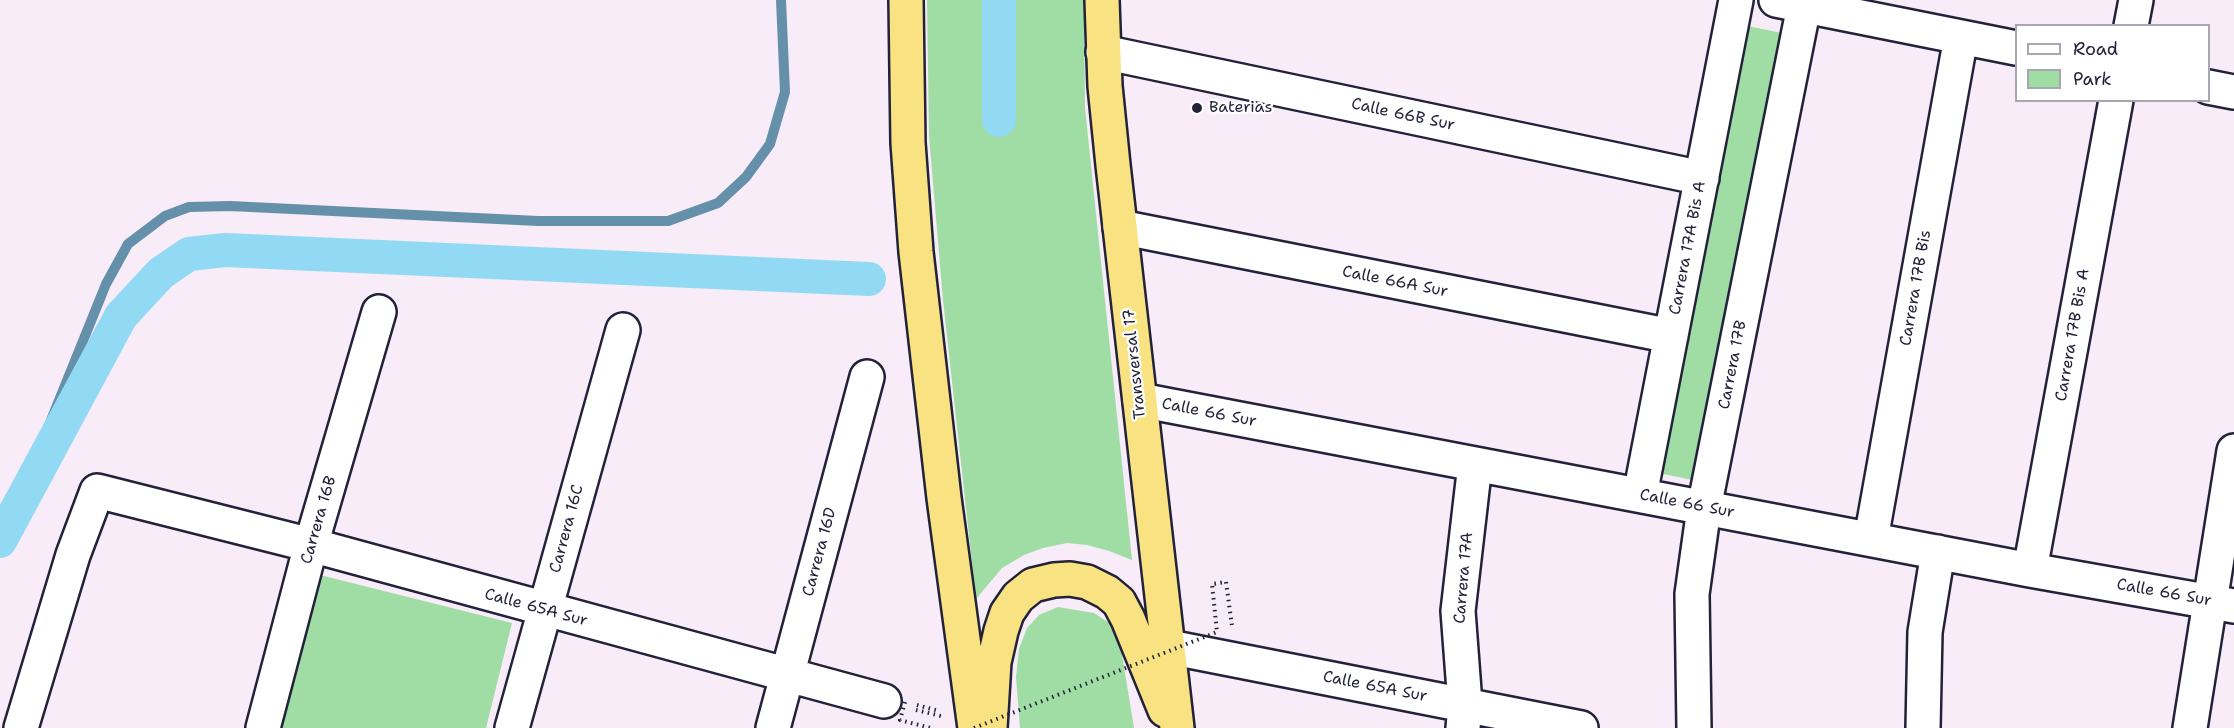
<!DOCTYPE html>
<html>
<head>
<meta charset="utf-8">
<style>
	body { margin:0 }
	#map { position:relative; width:2234px; height:728px; overflow:hidden; background:#f7ecf8; font-family:"Shantell Sans",sans-serif }
	canvas { display:block }
	.legend { position:absolute; left:2015px; top:24px; width:195px; height:78px; box-sizing:border-box; background:#fff; border:2px solid #a7a7b1; margin:0; padding:8px 10px; list-style:none; font-size:18px; color:#22223b }
	.legend li { display:flex; align-items:center; gap:12px; height:30px }
	.legend b { width:30px; border:2px solid #a7a7b1 }
</style>
</head>
<body>
<div id="map">
<canvas width="2234" height="728"></canvas>
<ul class="legend">
<li><b style="height:8px;background:#fff"></b>Road</li>
<li><b style="height:16px;background:#9fdda4"></b>Park</li>
</ul>
</div>
<script>
const ctx = document.querySelector('canvas').getContext('2d');
ctx.lineJoin = 'round';
function fill(path, color) { ctx.fillStyle = color; ctx.fill(path, 'evenodd'); }
const poly = rows => new Path2D(rows.map(r => 'M' + r).join(''));
function strokePath(path, color, width, dash) { ctx.strokeStyle = color; ctx.lineWidth = width; ctx.lineCap = dash ? 'butt' : 'round'; ctx.setLineDash(dash || []); ctx.stroke(path); }
function write(font, color, halo, rows, align = 'center') {
  ctx.font = font + ' "Shantell Sans",sans-serif'; ctx.lineWidth = 4.5; ctx.setLineDash([]); ctx.textBaseline = 'middle'; ctx.strokeStyle = halo; ctx.fillStyle = color; for (const [text, x, y, turn = 0] of rows) {
    ctx.save(); ctx.translate(x, y); ctx.rotate((+turn || 0) * Math.PI / 180); ctx.textAlign = isNaN(turn) ? turn : align; if (halo) ctx.strokeText(text, 0, 0); ctx.fillText(text, 0, 0); ctx.restore();
  }
}
const green = poly([
	[927,0,1084,0,1085,108,1132,560,1109,551,1087,545,1067,543,1043,548,1024,555,1002,568,976,599,943,300,929,136],
	[1747,26,1782,33,1693,480,1658,473],
	[316,574,512,623,486,728,277,728],
	[1058,607,1094,613,1111,624,1121,648,1134,728,1020,728,1016,677,1019,649,1027,628,1039,615]
]);
const stream = poly([
	[9,524,106,284,128,244,165,216,189,207,230,206,538,221,668,221,718,203,746,177,770,144,785,92,781,0]
]);
const canal = poly([
	[999,120,999,0],
	[0,541,121,316,161,273,189,254,225,250,869,279]
]);
const path = poly([
	[1226,582,1232,626],
	[917,705,939,711],
	[916,710,941,716]
]);
const minor = poly([
	[1776,0,2016,48],
	[2131,26,2136,0],
	[1103,52,1702,178],
	[2208,87,2234,92],
	[1120,227,1671,336],
	[1140,400,2030,570,2234,606],
	[1640,495,1736,0],
	[1871,539,1961,37],
	[2030,570,2116,100],
	[1169,647,1581,728],
	[21,728,73,555,97,491,311,545,884,701],
	[263,728,311,545,379,312],
	[512,728,623,330],
	[773,728,867,377],
	[1463,728,1465,704,1458,611,1475,464],
	[1694,728,1692,594,1704,508,1804,6],
	[1923,728,1925,632,1938,552],
	[2190,728,2234,451]
]);
const trunk = poly([
	[906,0,908,143,916,252,944,498,975,728],
	[1102,0,1105,86,1113,165,1177,728],
	[990,728,994,662,1001,631,1007,613,1018,597,1033,585,1054,580,1070,579,1087,582,1107,592,1119,602,1128,619,1165,710]
]);
const pathBridge = poly([
	[905,702,900,720,931,728],
	[974,728,1217,632,1212,584,1226,582]
]);
const markers = [
	[1197,108,6,"#22223b"]
];
const poiNames = [
	["Baterias",1209,108]
];
const streetNames = [
	["Calle 66B Sur",1403,115,12],
	["Carrera 17A Bis A",1688,248,-79],
	["Calle 66A Sur",1395,282,11],
	["Carrera 17B Bis",1916,288,-80],
	["Carrera 17B Bis A",2073,335,-80],
	["Transversal 17",1135,364,-96],
	["Carrera 17B",1733,365,-79],
	["Calle 66 Sur",1209,413,11],
	["Calle 66 Sur",1687,504,11],
	["Carrera 16B",319,520,-74],
	["Carrera 16C",567,529,-75],
	["Carrera 16D",820,552,-75],
	["Carrera 17A",1464,578,-85],
	["Calle 66 Sur",2164,593,10],
	["Calle 65A Sur",536,608,15],
	["Calle 65A Sur",1375,687,11]
];
fill(green, '#9fdda4');
strokePath(stream, '#6590aa', 10);
strokePath(canal, '#92d9f4', 34);
strokePath(minor, '#22223b', 38);
strokePath(trunk, '#22223b', 38);
strokePath(path, '#22223b', 4, [1.5, 4.5]);
strokePath(minor, '#fff', 33);
strokePath(trunk, '#f8e281', 33);
strokePath(pathBridge, '#22223b', 4, [1.5, 4.5]);
for (const [x, y, r, color] of markers) { const dot = new Path2D(); dot.arc(x, y, r, 0, 2 * Math.PI); ctx.fillStyle = color; ctx.fill(dot); strokePath(dot, '#fff', 2); }
write('16px', '#22223b', '#fff', poiNames, 'left');
write('16px', '#22223b', '#fff', streetNames);
</script>
</body>
</html>
